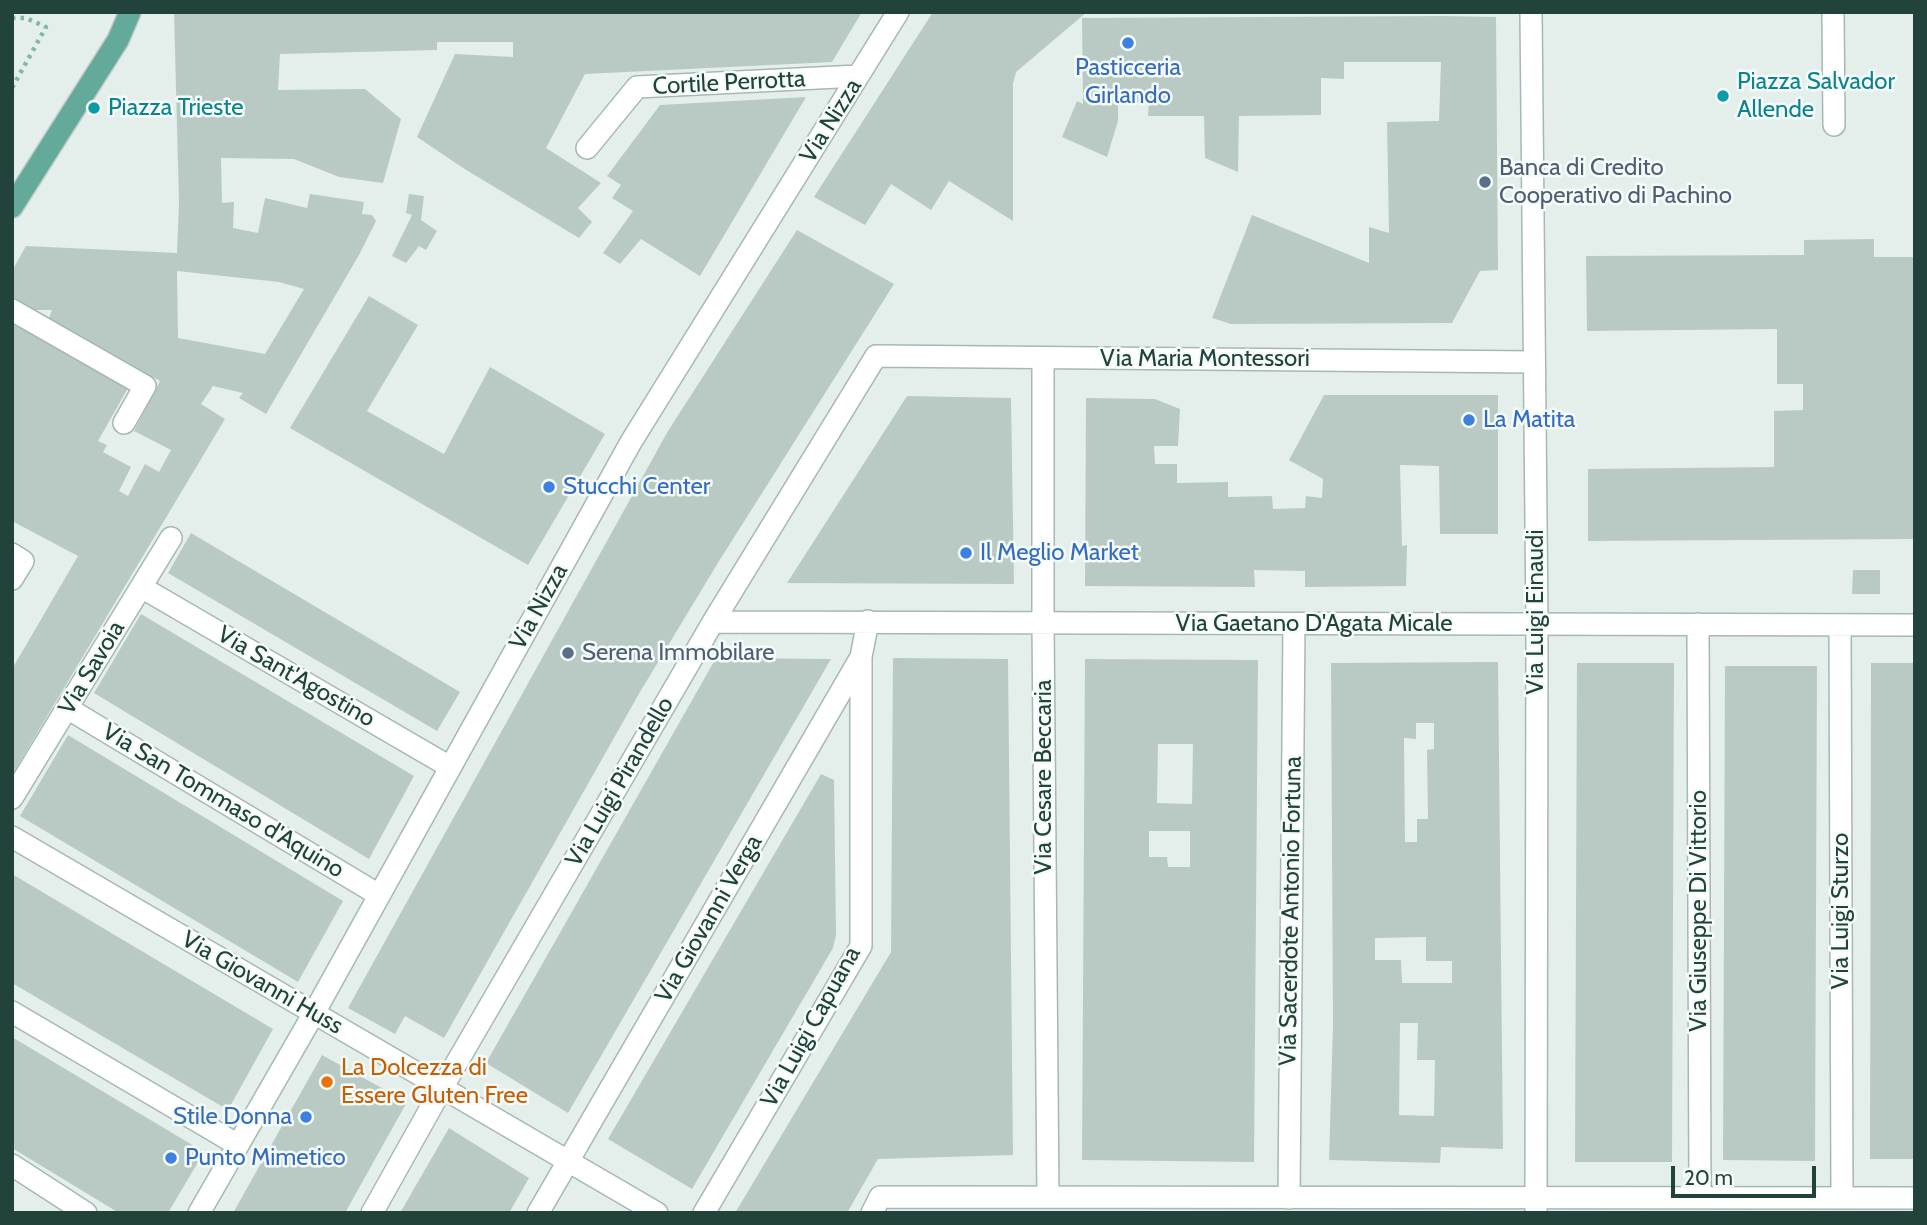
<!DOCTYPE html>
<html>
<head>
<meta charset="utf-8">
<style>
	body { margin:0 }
	#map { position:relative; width:1927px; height:1225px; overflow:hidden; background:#e4efeb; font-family:Cabin,sans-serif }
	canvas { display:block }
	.frame { position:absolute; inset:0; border:14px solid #21433c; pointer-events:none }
	.scale { position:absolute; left:1671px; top:1166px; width:145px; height:32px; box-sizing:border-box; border:4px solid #21433c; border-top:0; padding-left:9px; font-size:21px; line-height:24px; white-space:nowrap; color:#21433c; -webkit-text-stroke:5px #f5fbf8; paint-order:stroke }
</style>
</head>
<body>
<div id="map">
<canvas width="1927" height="1225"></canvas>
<div class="frame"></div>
<div class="scale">20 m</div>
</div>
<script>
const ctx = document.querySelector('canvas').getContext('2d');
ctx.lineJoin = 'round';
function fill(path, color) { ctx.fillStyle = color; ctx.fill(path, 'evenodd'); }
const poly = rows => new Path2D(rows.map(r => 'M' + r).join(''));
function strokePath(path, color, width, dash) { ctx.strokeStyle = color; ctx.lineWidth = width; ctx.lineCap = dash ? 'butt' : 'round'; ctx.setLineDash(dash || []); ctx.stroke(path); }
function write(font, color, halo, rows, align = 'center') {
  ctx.font = font + ' Cabin,sans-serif'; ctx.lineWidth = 5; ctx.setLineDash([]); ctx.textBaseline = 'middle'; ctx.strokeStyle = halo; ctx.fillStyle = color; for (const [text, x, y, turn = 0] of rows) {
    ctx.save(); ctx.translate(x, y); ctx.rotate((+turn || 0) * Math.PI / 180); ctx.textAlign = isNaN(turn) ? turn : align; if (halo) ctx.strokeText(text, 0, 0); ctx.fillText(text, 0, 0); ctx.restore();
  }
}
const building = poly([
	[174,12,862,12,832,62,585,74,546,148,601,183,578,208,592,222,579,238,463,168,417,137,455,54,513,57,513,42,437,42,437,50,280,54,278,90,365,89,401,119,383,183,339,177,294,159,221,158,222,203,234,202,233,228,258,233,265,198,307,208,310,194,364,202,362,214,372,215,376,221,359,255,266,414,239,398,243,393,213,386,201,404,225,419,12,775,12,669,78,556,12,521,12,318,128,388,98,441,107,445,103,452,131,467,119,491,128,496,145,464,159,472,171,450,134,431,160,381,49,318,52,310,31,310,12,299,12,271,26,246,177,253,179,203],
	[177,271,279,282,304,289,265,354,178,338],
	[933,12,1087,12,1016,72,1013,84,1013,221,949,181,931,210,891,184,865,225,814,197],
	[1442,16,1496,17,1498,270,1480,271,1452,323,1231,324,1212,318,1252,215,1369,263,1369,227,1389,233,1387,122,1439,121,1441,62,1344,62,1344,79,1321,78,1321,115,1239,116,1238,172,1205,158,1204,116,1148,116,1149,102,1118,103,1118,121,1107,157,1062,137,1077,101,1083,104,1082,18],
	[806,97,700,276,641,239,620,264,603,253,633,211,612,198,621,185,607,176,660,105],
	[409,194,424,196,421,220,437,231,426,250,419,246,406,263,392,256,412,215,406,213],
	[797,230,894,284,716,566,640,692,444,1038,405,1016,395,1034,348,1008,668,431],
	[1874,239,1874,257,1915,257,1915,539,1588,541,1588,469,1774,467,1774,411,1803,410,1803,384,1777,384,1777,329,1587,331,1586,256,1804,255,1804,240],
	[369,296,418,325,367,411,444,454,490,367,605,434,528,565,290,428],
	[1324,395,1498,395,1498,534,1440,534,1439,466,1400,465,1402,546,1407,545,1406,586,1305,587,1305,571,1254,570,1255,587,1085,586,1086,398,1155,399,1180,409,1178,446,1154,446,1155,464,1177,464,1177,483,1228,482,1228,497,1272,496,1273,509,1305,508,1306,496,1322,498,1323,479,1289,460],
	[907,396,1011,398,1014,584,787,583],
	[191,533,460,692,437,731,168,573],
	[1853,570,1880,570,1880,594,1852,594],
	[141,614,414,776,369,859,94,693],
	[716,658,831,659,568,1113,486,1063],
	[893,658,1008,659,1013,1155,878,1159,847,1213,735,1213,891,952],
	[1085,659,1258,660,1254,1162,1082,1160],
	[1158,744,1193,744,1192,804,1157,803],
	[1149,831,1190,831,1190,867,1168,867,1167,857,1149,857],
	[1498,662,1503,1149,1441,1147,1440,1163,1329,1160,1333,1024,1331,663],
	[1416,723,1434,723,1434,749,1427,750,1428,819,1417,819,1417,842,1405,842,1404,738,1416,739],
	[1426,937,1426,961,1452,961,1452,983,1402,983,1401,960,1375,960,1375,938],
	[1400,1023,1418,1023,1417,1060,1435,1060,1434,1116,1399,1115],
	[1577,663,1674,663,1672,1162,1575,1162],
	[1871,663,1915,663,1915,1159,1870,1159],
	[1725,666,1817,666,1815,1161,1723,1160],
	[68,735,343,901,298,982,20,816],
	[821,774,834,780,836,935,833,948,692,1189,608,1139],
	[12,874,273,1029,228,1110,12,983],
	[12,1037,204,1152,168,1213,119,1213,12,1148],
	[322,1055,407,1102,345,1213,233,1213],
	[449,1128,529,1178,509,1213,400,1213]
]);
const path = poly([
	[12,18,26,18,46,27,12,88]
]);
const minor = poly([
	[1531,12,1537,624,1536,1213],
	[1833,12,1834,125],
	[587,148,637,87,858,76],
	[12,310,145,386,124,423],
	[1043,358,1043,623,1048,1197],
	[12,554,23,561,12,579],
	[141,587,450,767],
	[713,622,1915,625],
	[1698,624,1700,1198],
	[1840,625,1842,1198],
	[67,708,379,895],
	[12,798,171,538],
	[12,837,657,1213],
	[12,1012,238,1145],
	[12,1165,86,1213],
	[1289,1198,1294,624],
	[199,1213,314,1013,631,442,898,12],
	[372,1213,442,1088,713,622,876,356,1534,362],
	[538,1213,861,657,868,621],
	[704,1213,861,946,861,659],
	[872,1213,880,1197,1915,1198]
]);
const major = poly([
	[12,207,118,40,130,12]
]);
const markers = [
	[1128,43,7,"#3f7fe0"],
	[1723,96,7,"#0f9aa8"],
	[94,108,7,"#0f9aa8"],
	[1485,182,7,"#5c6f8a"],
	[1469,420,7,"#3f7fe0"],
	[549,487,7,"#3f7fe0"],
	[966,553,7,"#3f7fe0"],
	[568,653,7,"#5c6f8a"],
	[327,1082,7,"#e8710a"],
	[306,1117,7,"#3f7fe0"],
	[171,1158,7,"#3f7fe0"]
];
const shopNames = [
	["Pasticceria",1128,68,"center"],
	["Girlando",1128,96,"center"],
	["La Matita",1483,420],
	["Stucchi Center",563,487],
	["Il Meglio Market",980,553],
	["Stile Donna",292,1117,"right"],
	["Punto Mimetico",185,1158]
];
const cultureNames = [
	["Piazza Salvador",1737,82],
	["Allende",1737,110],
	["Piazza Trieste",108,108]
];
const streetNames = [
	["Cortile Perrotta",729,83,-3],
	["Via Nizza",831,121,-58],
	["Via Maria Montessori",1205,359],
	["Via Nizza",539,607,-61],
	["Via Luigi Einaudi",1536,612,-90],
	["Via Gaetano D'Agata Micale",1314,624],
	["Via Savoia",92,668,-59],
	["Via Sant'Agostino",296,677,30],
	["Via Cesare Beccaria",1044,777,-90],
	["Via Luigi Pirandello",620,782,-60],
	["Via San Tommaso d'Aquino",223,801,31],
	["Via Sacerdote Antonio Fortuna",1291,911,-89],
	["Via Giuseppe Di Vittorio",1699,911,-90],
	["Via Luigi Sturzo",1841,911,-90],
	["Via Giovanni Verga",709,919,-60],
	["Via Giovanni Huss",262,983,30],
	["Via Luigi Capuana",811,1027,-61]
];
const serviceNames = [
	["Banca di Credito",1499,168],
	["Cooperativo di Pachino",1499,196],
	["Serena Immobilare",582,653]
];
const foodNames = [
	["La Dolcezza di",341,1068],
	["Essere Gluten Free",341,1096]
];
fill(building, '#b9cac4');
strokePath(minor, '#a6b8b3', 24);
strokePath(major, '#c1cac8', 24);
strokePath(path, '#81b7a8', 4.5, [3.5, 5]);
strokePath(minor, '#fff', 21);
strokePath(major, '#63aa9b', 21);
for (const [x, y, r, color] of markers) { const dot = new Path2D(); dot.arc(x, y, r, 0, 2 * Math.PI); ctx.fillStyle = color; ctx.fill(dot); strokePath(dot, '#f5fbf8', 2.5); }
write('24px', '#366cbe', '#f5fbf8', shopNames, 'left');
write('24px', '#0d838f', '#f5fbf8', cultureNames, 'left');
write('24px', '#21433c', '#f5fbf8', streetNames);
write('24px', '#4e5e75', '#f5fbf8', serviceNames, 'left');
write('24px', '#c56008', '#f5fbf8', foodNames, 'left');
</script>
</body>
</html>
